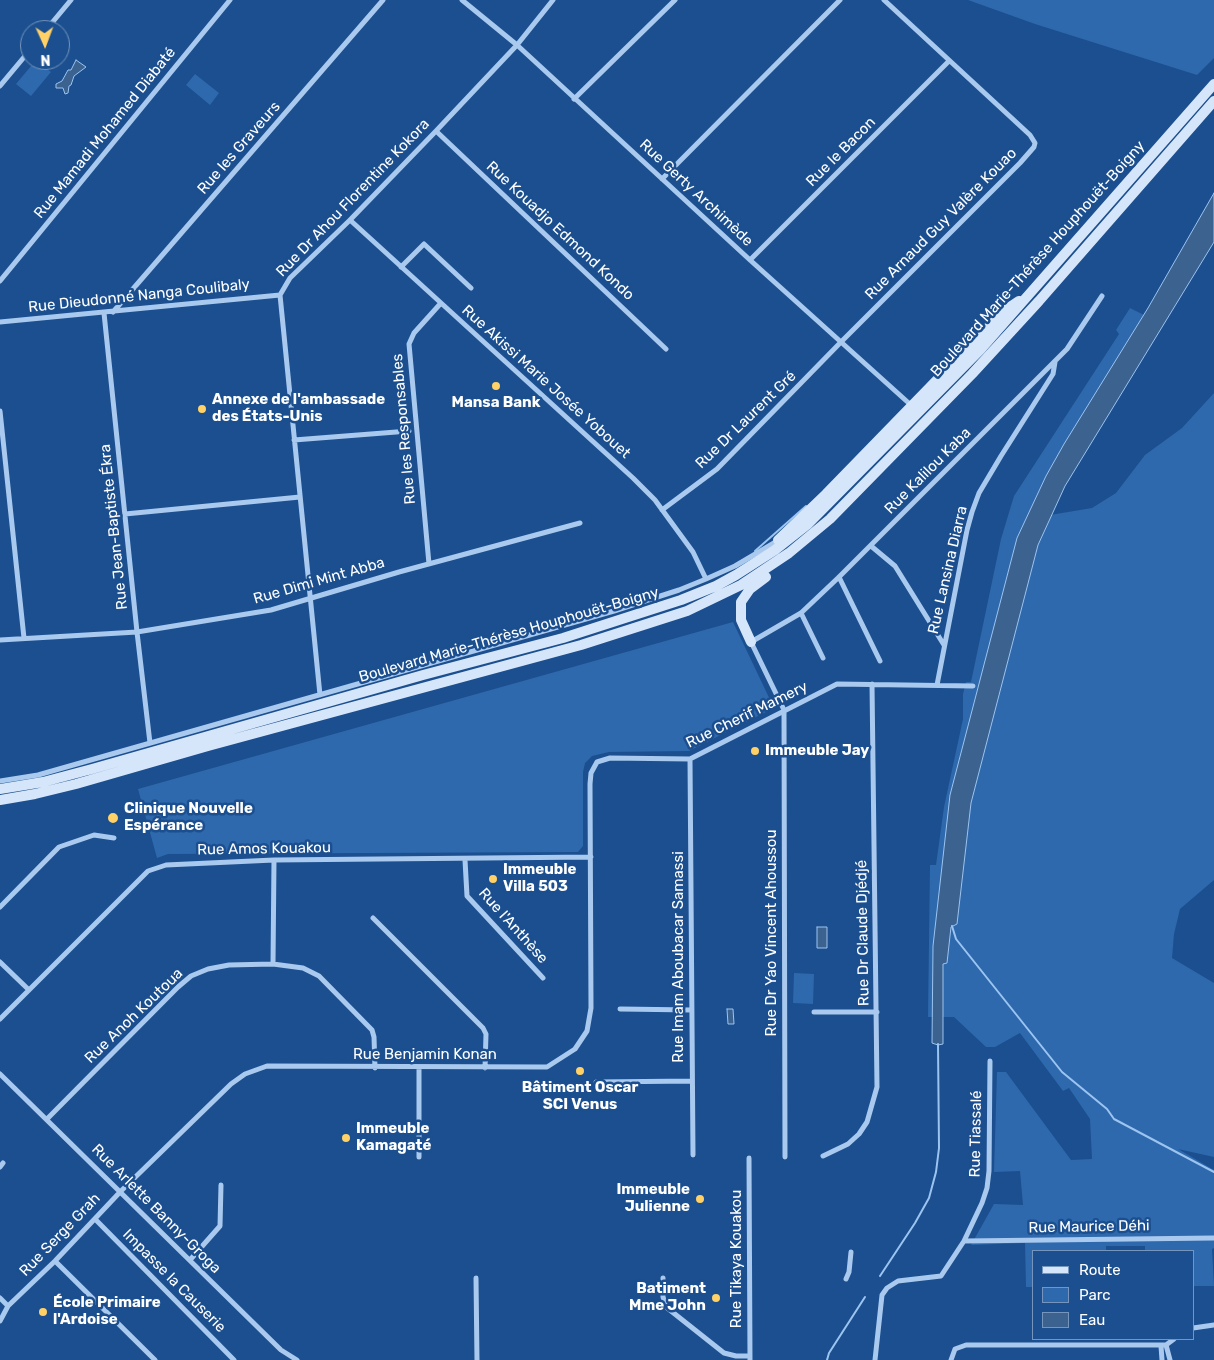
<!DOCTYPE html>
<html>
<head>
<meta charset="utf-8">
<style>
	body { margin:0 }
	#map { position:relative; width:1214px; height:1360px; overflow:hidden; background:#1b4f8f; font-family:Rubik,sans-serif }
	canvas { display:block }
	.legend { position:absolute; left:1032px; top:1250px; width:162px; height:90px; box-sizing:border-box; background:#1b4f8f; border:1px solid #7695bc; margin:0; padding:6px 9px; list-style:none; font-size:15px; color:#fff }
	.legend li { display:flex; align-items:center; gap:10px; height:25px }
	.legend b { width:25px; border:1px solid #7695bc }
	.north { position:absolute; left:20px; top:20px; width:50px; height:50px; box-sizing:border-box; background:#1b4f8f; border:1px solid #7695bc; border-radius:50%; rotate:178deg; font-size:14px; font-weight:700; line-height:20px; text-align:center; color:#fff }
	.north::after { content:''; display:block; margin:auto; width:18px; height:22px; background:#ffd166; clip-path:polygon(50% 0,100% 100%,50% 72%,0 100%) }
</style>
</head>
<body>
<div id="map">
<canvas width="1214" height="1360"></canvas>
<ul class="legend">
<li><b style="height:6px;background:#d6e6fa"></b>Route</li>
<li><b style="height:14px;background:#2e69ad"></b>Parc</li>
<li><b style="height:14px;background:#3c6290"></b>Eau</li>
</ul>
<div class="north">N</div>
</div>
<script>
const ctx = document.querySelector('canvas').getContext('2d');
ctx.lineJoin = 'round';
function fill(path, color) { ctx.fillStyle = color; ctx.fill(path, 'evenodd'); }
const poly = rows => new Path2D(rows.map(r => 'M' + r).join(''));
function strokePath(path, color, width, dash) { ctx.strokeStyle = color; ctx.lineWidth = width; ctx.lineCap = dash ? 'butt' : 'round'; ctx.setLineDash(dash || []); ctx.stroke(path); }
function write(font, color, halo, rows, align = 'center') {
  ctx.font = font + ' Rubik,sans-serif'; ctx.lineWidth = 5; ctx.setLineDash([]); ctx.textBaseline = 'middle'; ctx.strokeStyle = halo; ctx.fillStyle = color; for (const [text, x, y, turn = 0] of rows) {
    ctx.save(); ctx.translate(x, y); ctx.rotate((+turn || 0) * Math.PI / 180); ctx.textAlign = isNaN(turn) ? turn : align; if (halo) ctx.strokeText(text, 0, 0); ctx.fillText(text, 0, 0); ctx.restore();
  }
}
const green = poly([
	[968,0,1214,0,1214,58,1197,75,1035,24],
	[36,60,51,72,31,96,16,84],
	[195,74,219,93,210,105,186,85],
	[1130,308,1154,320,1038,517,1092,508,1116,493,1145,455,1182,428,1214,393,1214,880,1180,909,1174,934,1172,958,1214,983,1214,1157,1178,1149,1214,1170,1214,1248,1212,1249,1214,1286,1193,1286,1193,1251,1145,1251,1145,1246,1106,1246,1106,1251,1033,1251,1033,1287,1026,1287,1025,1243,971,1245,994,1204,1023,1205,1020,1171,994,1172,997,1072,1006,1072,1071,1160,1092,1159,1090,1119,1069,1088,1063,1091,1020,1033,995,1047,986,1047,954,1017,928,1017,930,865,936,865,944,807,963,719,963,694,966,682,971,682,1001,539,1014,496,1119,334,1116,330],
	[733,622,774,708,689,751,609,752,592,756,585,763,583,772,583,846,578,852,168,854,157,858,138,789],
	[794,973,814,974,813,1004,793,1003]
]);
const water = poly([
	[76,60,86,67,74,76,71,85,69,86,68,93,65,94,63,88,56,88,56,84,62,81,68,70,71,70,76,60],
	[1214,193,1214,242,1065,486,1038,545,971,803,957,924,951,927,947,963,943,964,943,1044,938,1045,932,1043,933,946,950,795,1017,538,1046,476,1064,444,1148,308,1214,193],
	[817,927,827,927,827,948,817,948,817,927],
	[727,1009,733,1009,734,1024,728,1024,727,1009]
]);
const stream = poly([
	[755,551,806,506],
	[952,926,956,939,1062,1072,1107,1109,1114,1119,1214,1172],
	[880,1276,915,1223,929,1198,936,1172,939,1148,938,1044],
	[827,1360,829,1353,865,1297]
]);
const minor = poly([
	[462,0,517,45,750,260,912,406],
	[46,30,71,0],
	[0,86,30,50],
	[574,99,675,0],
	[436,131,666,349],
	[662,179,840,0],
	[350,220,633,478,655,500,693,552,706,579],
	[750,260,949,61],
	[401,267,424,244,471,288],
	[0,281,230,0],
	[113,312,383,0],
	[104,313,137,632,150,743],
	[0,322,280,295],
	[0,411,24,638],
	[294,440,409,431],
	[662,510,717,469,841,342,1020,163,1034,147,1035,143,1030,135,884,0],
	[125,514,300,497],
	[871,546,895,566,944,645],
	[429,564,409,344,414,333,441,303],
	[839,577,880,661],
	[801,613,823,658],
	[0,640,137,632,271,610,399,572,580,523],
	[937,685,967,530,972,512,979,493,1001,456,1053,374,1055,362],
	[320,695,280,295,290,278,350,220,436,131,517,45,553,0],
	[690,759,693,1155],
	[0,781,38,775,614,611,679,590,706,579,735,566,779,540],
	[465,860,467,896,543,978],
	[0,907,59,847,94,835,114,838],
	[373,918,483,1028,486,1034,485,1068],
	[0,962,29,990],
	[273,964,274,860],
	[620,1009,692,1010],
	[814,1012,877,1012],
	[0,1019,148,871,166,865,274,860,591,857],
	[0,1074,281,1350,297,1360],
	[596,1082,692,1081],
	[47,1119,178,987,191,976,208,969,229,965,273,964,303,968,319,976,372,1030,374,1037,375,1068],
	[823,1156,848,1144,859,1134,867,1122,877,1087,872,684],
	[419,1157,419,1067],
	[785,1157,784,710,751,642,801,613,839,577,1067,349,1102,296],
	[749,1158,750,1360],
	[0,1167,3,1163],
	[95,1219,234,1360],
	[964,1241,1214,1238],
	[190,1260,220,1226,221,1185],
	[55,1261,155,1360],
	[476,1278,477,1360],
	[663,1278,663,1297,666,1307,724,1353,736,1356,750,1356],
	[846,1279,849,1272,851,1252],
	[0,1298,8,1306],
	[0,1321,8,1306,55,1261,121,1191,231,1084,245,1074,267,1066,547,1067,575,1049,587,1031,591,1008,590,784,591,773,597,762,610,758,690,759,837,684,973,686],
	[1193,1328,1214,1325],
	[1166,1345,1174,1339],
	[1161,1346,1162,1360],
	[875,1360,882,1295,887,1288,898,1281,941,1276,964,1241,982,1203,987,1188,989,1171,990,1061],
	[951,1360,955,1349,966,1345,1166,1345,1170,1360]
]);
const secondary = poly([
	[778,540,826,494,1004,311,1019,301],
	[751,642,741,620,741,602,750,589,766,577],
	[0,789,43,782,92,769,423,675,563,638,681,600,716,586,736,575,775,550,808,524,981,349,1214,84],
	[0,800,35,794,76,784,208,746,581,645,687,611,741,585,789,553,830,519,972,374,1039,301,1214,101]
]);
const markers = [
	[496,386,5,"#ffd166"],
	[202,409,5,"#ffd166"],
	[755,751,5,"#ffd166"],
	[113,818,6,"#ffd166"],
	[493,879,5,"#ffd166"],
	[580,1071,5,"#ffd166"],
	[346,1138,5,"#ffd166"],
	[700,1199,5,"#ffd166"],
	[716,1298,5,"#ffd166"],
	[43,1312,5,"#ffd166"]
];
const streetNames = [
	["Rue Mamadi Mohamed Diabaté",105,133,-51],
	["Rue les Graveurs",239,148,-49],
	["Rue le Bacon",841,152,-45],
	["Rue Gerty Archimède",696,193,43],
	["Rue Dr Ahou Florentine Kokora",353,198,-46],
	["Rue Arnaud Guy Valère Kouao",941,224,-45],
	["Rue Kouadjo Edmond Kondo",560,231,43],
	["Boulevard Marie-Thérèse Houphouët-Boigny",1038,259,-48],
	["Rue Dieudonné Nanga Coulibaly",139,296,-6],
	["Rue Akissi Marie Josée Yobouet",546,382,42],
	["Rue Dr Laurent Gré",746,420,-44],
	["Rue les Responsables",404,429,-95],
	["Rue Kalilou Kaba",928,471,-45],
	["Rue Jean-Baptiste Ékra",114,527,-96],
	["Rue Lansina Diarra",948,570,-77],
	["Rue Dimi Mint Abba",319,581,-16],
	["Boulevard Marie-Thérèse Houphouët-Boigny",509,635,-16],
	["Rue Cherif Mamery",747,715,-26],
	["Rue Amos Kouakou",264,849,-1],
	["Rue l'Anthèse",513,926,48],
	["Rue Dr Yao Vincent Ahoussou",772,933,-90],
	["Rue Dr Claude Djédjé",863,933,-91],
	["Rue Imam Aboubacar Samassi",679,957,-90],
	["Rue Anoh Koutoua",134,1016,-44],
	["Rue Benjamin Konan",425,1055],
	["Rue Tiassalé",976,1134,-89],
	["Rue Arlette Banny-Groga",156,1209,45],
	["Rue Maurice Déhi",1089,1227,-1],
	["Rue Serge Grah",60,1235,-46],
	["Rue Tikaya Kouakou",737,1259,-90],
	["Impasse la Causerie",174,1281,45]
];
const poiNames = [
	["Annexe de l'ambassade",212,400],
	["des États-Unis",212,417],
	["Mansa Bank",496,403,"center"],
	["Immeuble Jay",765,751],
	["Clinique Nouvelle",124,809],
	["Espérance",124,826],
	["Immeuble",503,870],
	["Villa 503",503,887],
	["Bâtiment Oscar",580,1088,"center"],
	["SCI Venus",580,1105,"center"],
	["Immeuble",356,1129],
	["Kamagaté",356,1146],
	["Immeuble",690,1190,"right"],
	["Julienne",690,1207,"right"],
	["Batiment",706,1289,"right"],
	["Mme John",706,1306,"right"],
	["École Primaire",53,1303],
	["l'Ardoise",53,1320]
];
fill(green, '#2e69ad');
fill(water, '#3c6290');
strokePath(water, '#9cc4f0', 1);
strokePath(stream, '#9cc4f0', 2);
strokePath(minor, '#a9c9ee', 5);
strokePath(secondary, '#d6e6fa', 10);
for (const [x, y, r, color] of markers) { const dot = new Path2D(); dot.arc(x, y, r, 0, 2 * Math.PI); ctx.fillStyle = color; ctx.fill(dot); strokePath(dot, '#1b4f8f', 2); }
write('15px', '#fff', '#1b4f8f', streetNames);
write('bold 15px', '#fff', '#1b4f8f', poiNames, 'left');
</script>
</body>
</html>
